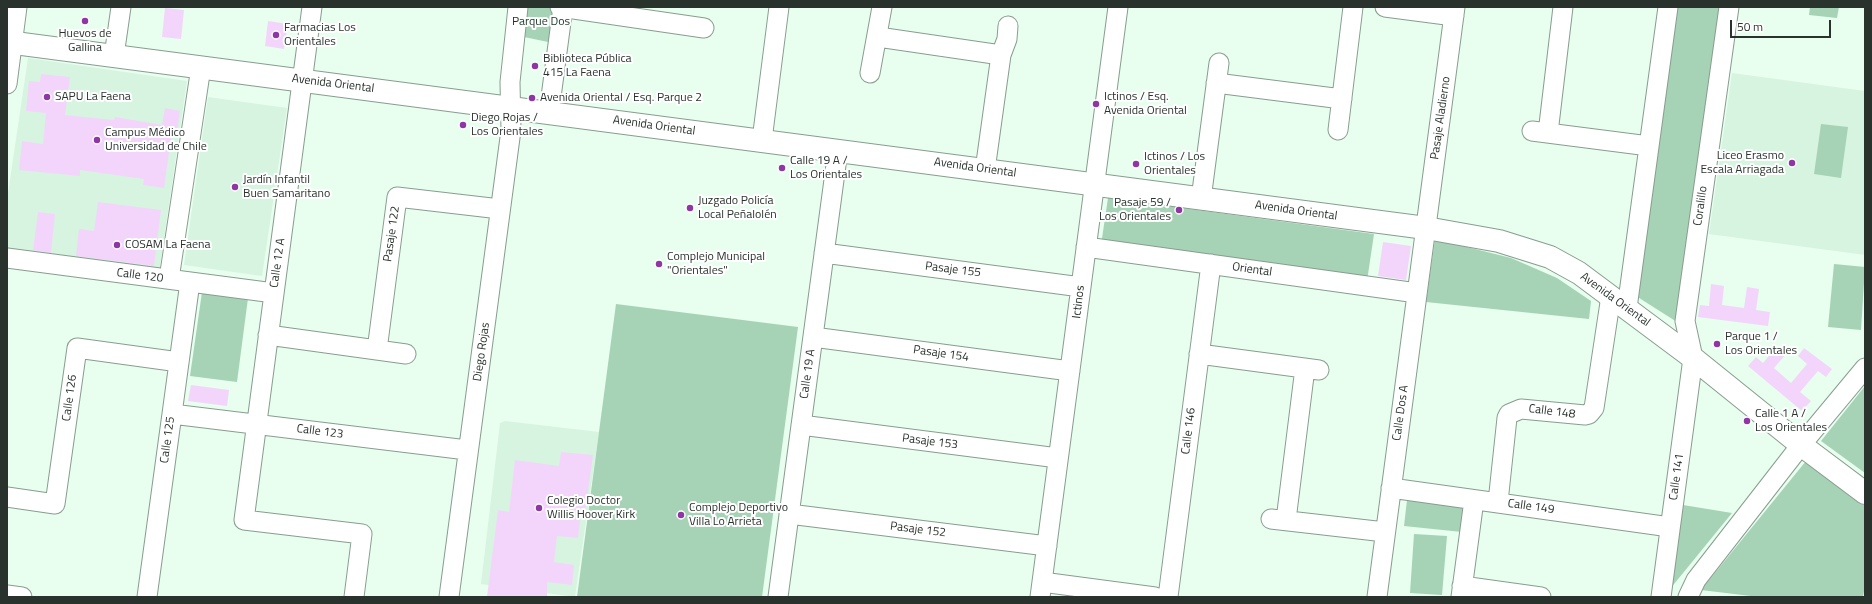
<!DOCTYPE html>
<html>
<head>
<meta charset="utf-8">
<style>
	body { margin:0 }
	#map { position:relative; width:1872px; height:604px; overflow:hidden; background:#e8feef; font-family:"Titillium Web",sans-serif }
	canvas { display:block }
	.frame { position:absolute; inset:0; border:8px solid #29322c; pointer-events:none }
	.scale { position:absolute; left:1730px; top:20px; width:101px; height:18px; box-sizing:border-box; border:2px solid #29322c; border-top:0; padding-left:5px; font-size:12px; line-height:14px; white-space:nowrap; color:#29322c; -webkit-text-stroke:3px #fff; paint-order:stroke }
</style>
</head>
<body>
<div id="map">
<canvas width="1872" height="604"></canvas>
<div class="frame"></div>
<div class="scale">50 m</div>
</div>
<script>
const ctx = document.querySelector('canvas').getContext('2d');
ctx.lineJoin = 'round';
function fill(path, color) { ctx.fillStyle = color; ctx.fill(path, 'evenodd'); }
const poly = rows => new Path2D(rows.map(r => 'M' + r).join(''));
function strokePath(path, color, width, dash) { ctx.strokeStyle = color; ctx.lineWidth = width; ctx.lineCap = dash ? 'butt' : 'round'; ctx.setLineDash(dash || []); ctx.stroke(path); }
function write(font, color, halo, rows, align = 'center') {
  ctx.font = font + ' "Titillium Web",sans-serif'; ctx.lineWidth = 4; ctx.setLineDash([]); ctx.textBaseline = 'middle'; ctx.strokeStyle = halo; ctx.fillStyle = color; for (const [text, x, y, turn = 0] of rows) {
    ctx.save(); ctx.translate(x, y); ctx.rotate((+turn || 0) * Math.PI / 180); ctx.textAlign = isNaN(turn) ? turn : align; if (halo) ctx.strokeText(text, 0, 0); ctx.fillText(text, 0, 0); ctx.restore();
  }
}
const built = poly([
	[28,58,187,81,159,273,7,252,7,200],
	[1732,73,1865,91,1865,255,1709,234],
	[208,97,287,108,262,276,184,265],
	[505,421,599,432,575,597,481,584,500,423]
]);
const green = poly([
	[528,7,558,7,553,43,524,37],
	[1677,7,1720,7,1677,322,1636,296],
	[1810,7,1839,7,1837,18,1809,15],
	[1821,124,1848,127,1841,178,1814,174],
	[1108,198,1374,234,1367,281,1101,245],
	[1435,239,1511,258,1557,278,1591,301,1589,319,1426,302],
	[1834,264,1865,267,1861,330,1828,327],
	[202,292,248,298,237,382,190,376],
	[616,304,798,327,762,597,577,597],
	[1865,386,1865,473,1821,441],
	[1806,461,1865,506,1865,586,1863,597,1759,597,1701,590],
	[1407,500,1465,506,1462,532,1404,526],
	[1683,505,1732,513,1670,589],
	[1414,534,1447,536,1442,595,1410,593]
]);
const building = poly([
	[165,8,184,10,181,39,162,37],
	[268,21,288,24,284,49,265,46],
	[41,74,70,77,65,115,114,120,115,117,162,125,165,108,180,111,177,132,172,131,164,188,143,185,144,179,80,170,80,176,19,170,22,141,43,144,46,113,26,111,29,81,40,82],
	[98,202,161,210,154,266,76,256,79,229,94,231],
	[38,212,55,214,51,253,33,250],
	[1383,242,1411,246,1406,280,1378,276],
	[1711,284,1724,286,1722,305,1744,308,1747,287,1759,289,1756,310,1770,312,1768,326,1698,317,1700,305,1709,306],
	[1777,346,1786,354,1774,368,1791,383,1807,364,1798,356,1804,348,1832,369,1826,377,1818,371,1800,392,1811,401,1802,411,1748,366,1756,357,1763,363],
	[191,385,229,390,227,406,188,401],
	[561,452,593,455,585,512,581,512,578,538,557,536,554,562,574,565,572,585,547,582,547,597,487,597,498,510,509,512,515,460,559,466]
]);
const minor = poly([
	[312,7,244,520,362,534,354,597],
	[560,7,704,28],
	[1385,7,1454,16],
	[878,37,1001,55],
	[114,56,121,7],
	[870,73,882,7],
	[1216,83,1342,99],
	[7,84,17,7],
	[549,112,563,7],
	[1338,130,1353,7],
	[1532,131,1649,146],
	[1548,133,1563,7],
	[762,140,779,7],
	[985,170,1001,55,1007,39,1008,26],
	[1201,199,1219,63],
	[1086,247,1417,293],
	[824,253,1081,287],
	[7,258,274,293],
	[169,279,201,67],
	[1627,308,1668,7],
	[268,335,406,354],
	[813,337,1070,371],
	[377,350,397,197,500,209],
	[1199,354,1319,370],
	[172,414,467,450],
	[801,425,1058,458],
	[1391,488,1670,527],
	[7,497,55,504,77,348,179,362],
	[1498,502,1507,418,1509,414,1521,409,1585,415,1589,414,1594,408,1611,296],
	[789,514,1047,546],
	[1271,519,1385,532],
	[1286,520,1305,368],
	[1042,582,1155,597],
	[1462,586,1541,597],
	[7,595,22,597],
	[147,597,190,282],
	[449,597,511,130,510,82,518,7],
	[778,597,838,150],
	[1040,597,1118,7],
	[1168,597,1211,264],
	[1377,597,1455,7],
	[1461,597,1474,500],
	[1661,597,1693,358,1685,321,1729,7],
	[1688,597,1696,580,1801,445,1865,368]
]);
const major = poly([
	[7,42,1426,228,1499,241,1550,257,1579,273,1693,358,1801,445,1865,493]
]);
const markers = [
	[85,21,4,"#8e37a4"],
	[276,35,4,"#8e37a4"],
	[535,66,4,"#8e37a4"],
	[47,97,4,"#8e37a4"],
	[532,98,4,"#8e37a4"],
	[1096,104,4,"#8e37a4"],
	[463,125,4,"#8e37a4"],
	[97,140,4,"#8e37a4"],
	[1792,163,4,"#8e37a4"],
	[1136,164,4,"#8e37a4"],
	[782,168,4,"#8e37a4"],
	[235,187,4,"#8e37a4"],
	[690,208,4,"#8e37a4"],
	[1179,210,4,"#8e37a4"],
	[117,245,4,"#8e37a4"],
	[659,264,4,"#8e37a4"],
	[1717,344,4,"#8e37a4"],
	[1747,421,4,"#8e37a4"],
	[539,508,4,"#8e37a4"],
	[681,515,4,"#8e37a4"]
];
const parkNames = [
	["Parque Dos",541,22]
];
const poiNames = [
	["Farmacias Los",284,28],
	["Orientales",284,42],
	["Huevos de",85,34,"center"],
	["Gallina",85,48,"center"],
	["Biblioteca Pública",543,59],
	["415 La Faena",543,73],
	["SAPU La Faena",55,97],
	["Ictinos / Esq.",1104,97],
	["Avenida Oriental",1104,111],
	["Avenida Oriental / Esq. Parque 2",540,98],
	["Diego Rojas /",471,118],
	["Los Orientales",471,132],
	["Campus Médico",105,133],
	["Universidad de Chile",105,147],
	["Liceo Erasmo",1784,156,"right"],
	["Escala Arriagada",1784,170,"right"],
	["Ictinos / Los",1144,157],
	["Orientales",1144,171],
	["Calle 19 A /",790,161],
	["Los Orientales",790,175],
	["Jardín Infantil",243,180],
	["Buen Samaritano",243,194],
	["Juzgado Policía",698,201],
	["Local Peñalolén",698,215],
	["Pasaje 59 /",1171,203,"right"],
	["Los Orientales",1171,217,"right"],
	["COSAM La Faena",125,245],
	["Complejo Municipal",667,257],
	["\"Orientales\"",667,271],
	["Parque 1 /",1725,337],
	["Los Orientales",1725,351],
	["Calle 1 A /",1755,414],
	["Los Orientales",1755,428],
	["Colegio Doctor",547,501],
	["Willis Hoover Kirk",547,515],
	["Complejo Deportivo",689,508],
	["Villa Lo Arrieta",689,522]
];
const streetNames = [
	["Avenida Oriental",333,84,7],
	["Pasaje Aladierno",1441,118,-82],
	["Avenida Oriental",654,126,8],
	["Avenida Oriental",975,168,8],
	["Coralillo",1701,206,-82],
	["Avenida Oriental",1296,211,8],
	["Pasaje 122",392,234,-82],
	["Calle 12 A",278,263,-82],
	["Pasaje 155",953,270,7],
	["Oriental",1252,270,8],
	["Calle 120",140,276,7],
	["Avenida Oriental",1615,300,36],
	["Ictinos",1079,302,-83],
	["Diego Rojas",482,352,-82],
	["Pasaje 154",941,354,8],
	["Calle 19 A",808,374,-82],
	["Calle 126",70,398,-82],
	["Calle 148",1552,412,7],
	["Calle Dos A",1401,413,-82],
	["Calle 146",1189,431,-83],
	["Calle 123",320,432,7],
	["Calle 125",168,440,-82],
	["Pasaje 153",930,442,7],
	["Calle 141",1677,477,-82],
	["Calle 149",1531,507,8],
	["Pasaje 152",918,530,7]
];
fill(built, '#d7f4e0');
fill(green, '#a6d3b5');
fill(building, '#f3d5fb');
strokePath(minor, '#889d8f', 21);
strokePath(major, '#889d8f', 24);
strokePath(minor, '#fff', 19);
strokePath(major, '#fff', 22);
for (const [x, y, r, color] of markers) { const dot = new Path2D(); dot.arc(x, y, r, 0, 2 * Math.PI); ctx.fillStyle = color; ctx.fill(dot); strokePath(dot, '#fff', 1.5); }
write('12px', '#163623', '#fff', parkNames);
write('12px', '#29322c', '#fff', poiNames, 'left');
write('12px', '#29322c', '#fff', streetNames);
</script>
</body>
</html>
